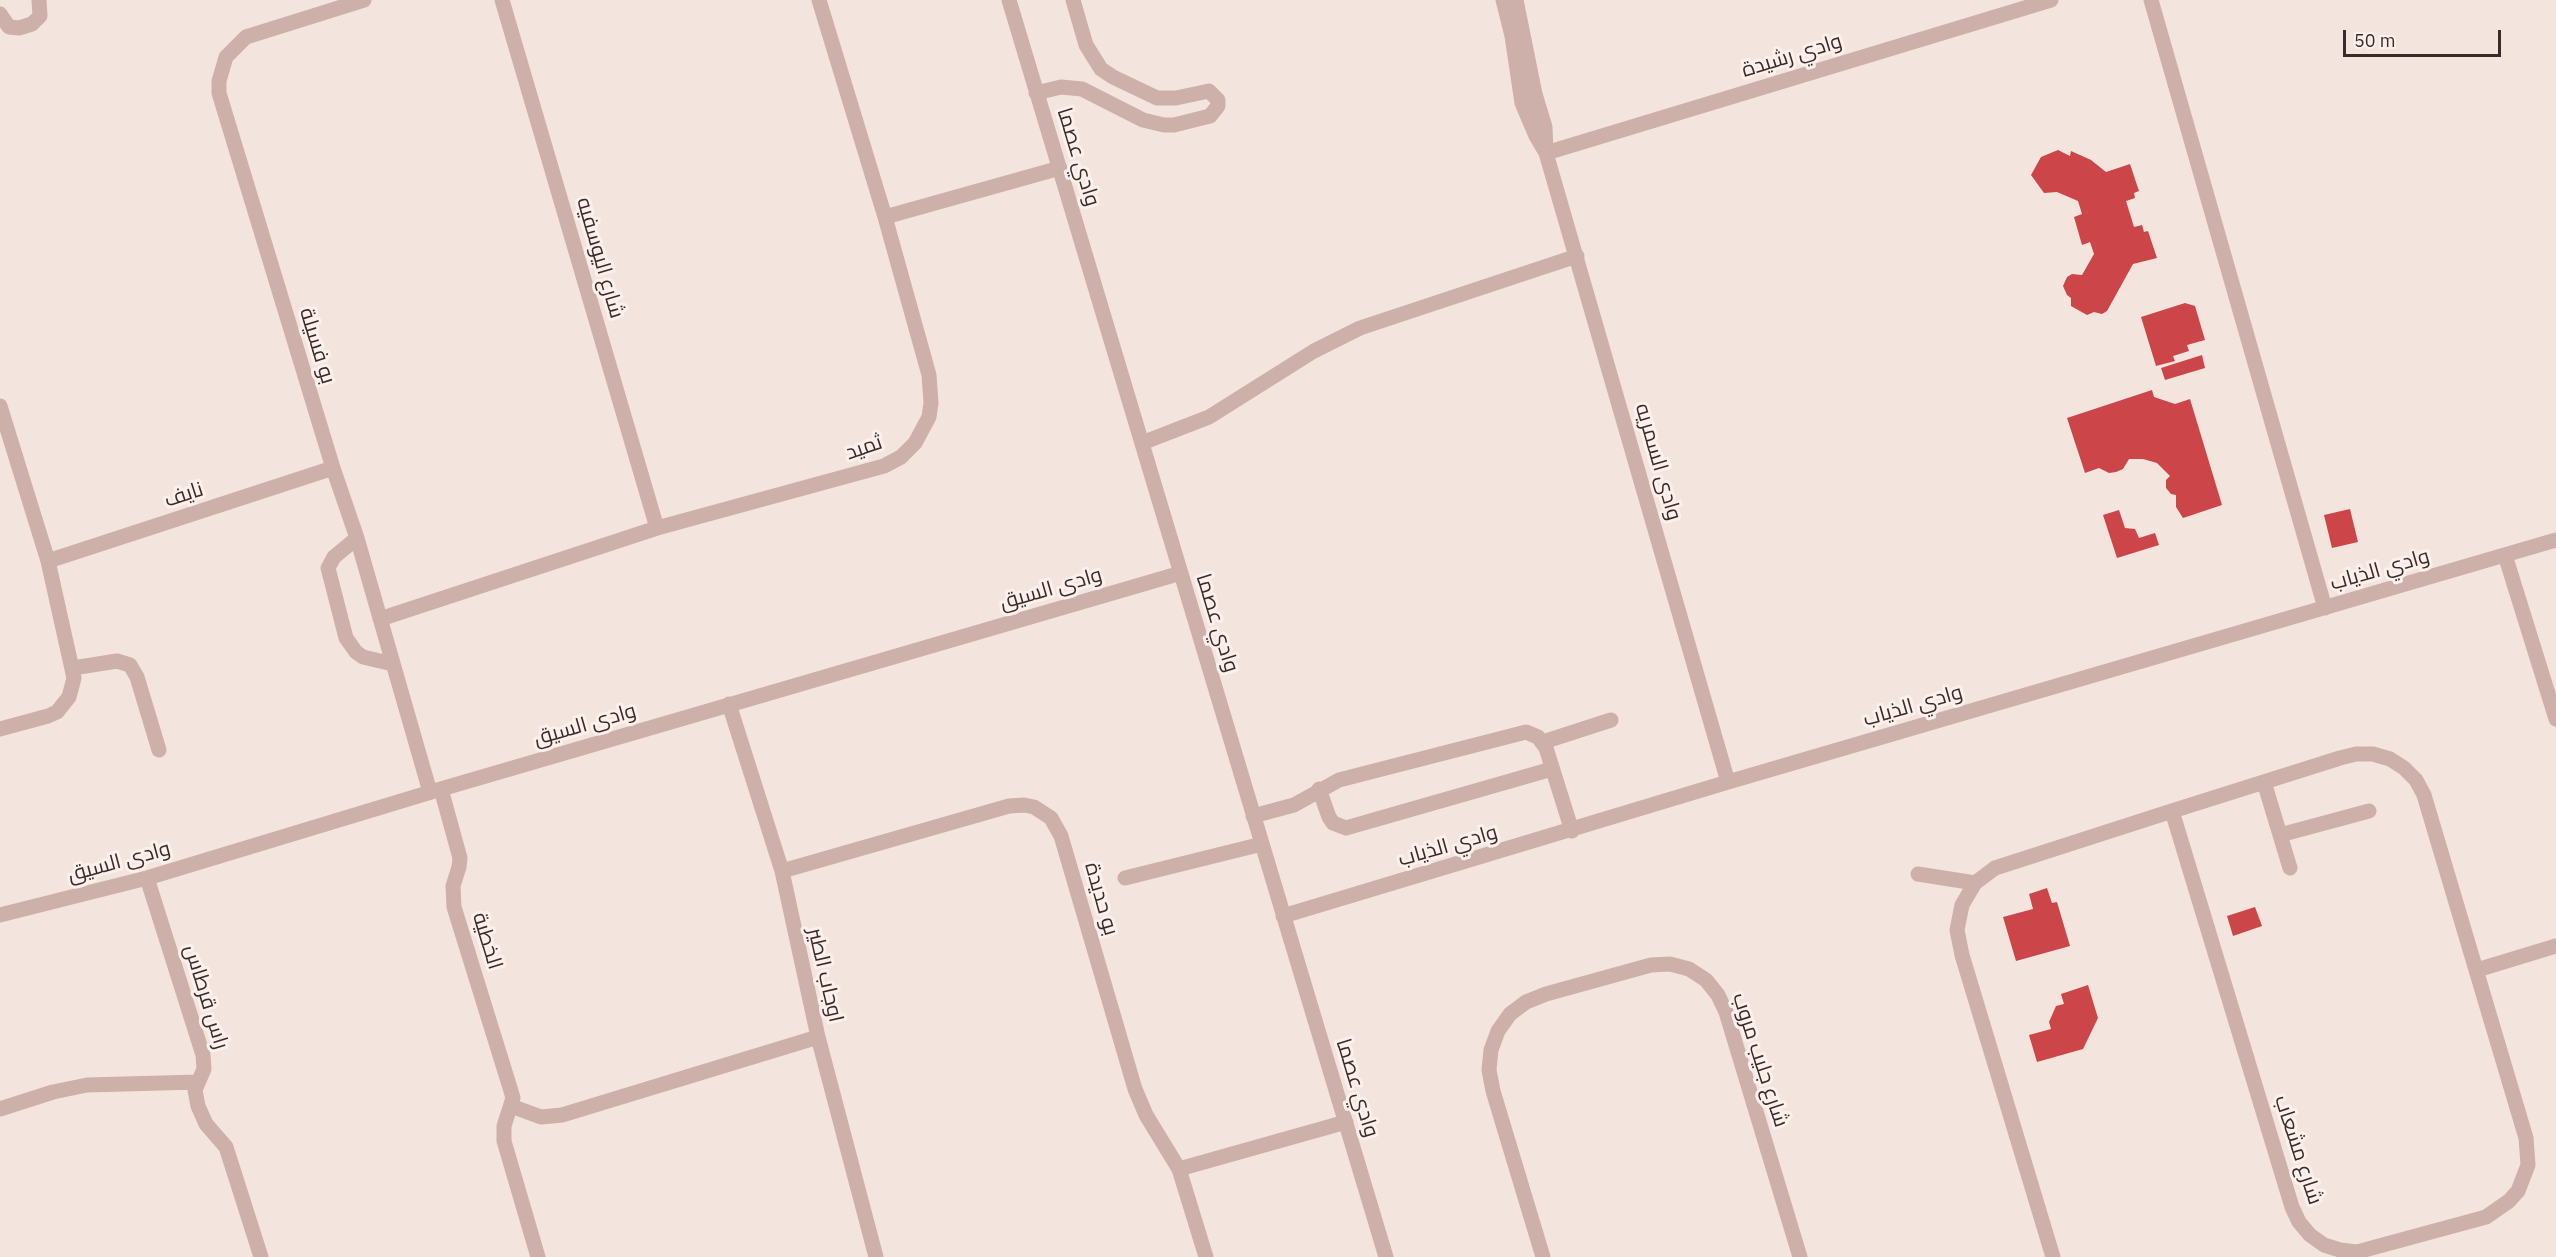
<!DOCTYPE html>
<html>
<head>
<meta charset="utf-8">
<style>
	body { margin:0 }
	#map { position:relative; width:2556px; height:1257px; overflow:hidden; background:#f4e4de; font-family:"IBM Plex Sans",sans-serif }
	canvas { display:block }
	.scale { position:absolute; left:2343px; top:30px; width:158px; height:27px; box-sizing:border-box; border:3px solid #3a2a29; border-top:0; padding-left:8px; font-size:18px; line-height:21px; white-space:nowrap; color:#3a2a29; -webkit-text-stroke:4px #fbf0eb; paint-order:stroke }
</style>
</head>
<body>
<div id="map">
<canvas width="2556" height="1257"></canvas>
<div class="scale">50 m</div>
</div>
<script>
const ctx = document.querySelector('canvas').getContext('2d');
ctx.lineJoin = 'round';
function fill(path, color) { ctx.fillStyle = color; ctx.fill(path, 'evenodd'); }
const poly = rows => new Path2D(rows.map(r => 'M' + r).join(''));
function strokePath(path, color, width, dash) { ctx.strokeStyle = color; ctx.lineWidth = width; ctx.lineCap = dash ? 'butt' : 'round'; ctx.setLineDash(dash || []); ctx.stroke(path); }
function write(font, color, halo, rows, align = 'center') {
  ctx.font = font + ' "IBM Plex Sans",Cairo,sans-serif'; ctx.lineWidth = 6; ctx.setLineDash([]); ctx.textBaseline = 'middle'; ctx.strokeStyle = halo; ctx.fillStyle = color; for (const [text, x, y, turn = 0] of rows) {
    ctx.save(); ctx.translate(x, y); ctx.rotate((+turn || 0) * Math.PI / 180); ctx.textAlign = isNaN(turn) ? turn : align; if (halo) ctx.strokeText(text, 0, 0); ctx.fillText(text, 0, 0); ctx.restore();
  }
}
const building = poly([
	[2058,150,2070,156,2071,151,2091,160,2106,172,2130,164,2139,191,2134,193,2135,198,2126,201,2134,227,2142,225,2144,232,2148,231,2157,258,2133,264,2107,311,2102,314,2094,312,2087,315,2071,306,2071,298,2067,295,2063,286,2067,277,2072,274,2082,275,2094,254,2090,242,2082,245,2074,217,2082,214,2078,201,2057,192,2044,193,2031,175,2041,157],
	[2185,303,2195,306,2205,340,2187,345,2189,351,2173,356,2175,361,2156,366,2141,317],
	[2202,355,2205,368,2165,380,2161,368],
	[2152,390,2154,397,2175,404,2190,399,2222,505,2183,518,2176,507,2176,495,2171,494,2166,488,2166,480,2170,476,2157,463,2143,459,2129,459,2123,469,2116,472,2109,473,2099,468,2085,473,2067,418],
	[2350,509,2358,542,2332,548,2324,515],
	[2119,510,2125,528,2135,529,2139,538,2155,533,2159,545,2117,558,2103,515],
	[2047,888,2052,903,2057,902,2070,946,2016,961,2003,917,2033,909,2029,894],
	[2255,907,2262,926,2233,936,2227,916],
	[2088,985,2098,1018,2083,1049,2037,1062,2029,1035,2051,1029,2049,1022,2056,1006,2064,1004,2061,994]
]);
const minor = poly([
	[364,0,246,37,226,57,219,81,219,93,333,468,357,538,430,792],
	[502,0,657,528],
	[1009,0,1386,1257],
	[1503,0,1512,36,1522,103,1536,136,1546,153,1728,782],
	[1516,0,1535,94,1545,127,1546,153],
	[2151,0,2325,608],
	[0,14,9,27,19,28,32,24,40,16,39,0],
	[1036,93,1061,87,1082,89,1143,120,1164,125,1174,125,1210,116,1218,106,1218,100,1209,91,1176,98,1157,98,1113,77,1101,69,1086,45,1073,0],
	[1546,153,2051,0],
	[885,217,1060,168],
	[0,406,48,561,74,678,69,697,57,712,48,716,0,729],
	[1142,443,1209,417,1314,351,1360,328,1577,256],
	[357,538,334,557,328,568,346,638,356,652,363,657,393,664],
	[2505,555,2556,719],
	[48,561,333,468],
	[380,619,657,528,884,466,901,457,915,443,929,417,931,403,929,375,885,217,819,0],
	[73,668,117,661,130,665,137,677,159,750],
	[729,704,782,871,818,1037,876,1257],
	[1543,742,1611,720],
	[2264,782,2290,868],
	[441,789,460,858,459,867,453,886,454,907,511,1091,513,1098,504,1126,504,1141,538,1257],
	[1319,789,1329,817,1333,823,1346,828,1552,769],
	[1253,816,1294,805,1339,780,1526,732,1538,737,1546,748,1572,831],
	[2280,835,2369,811],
	[782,871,1009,806,1024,805,1034,807,1051,818,1061,836,1135,1089,1146,1115,1179,1169,1206,1257],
	[1918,874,1975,883],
	[147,878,203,1055,204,1069,195,1090,198,1106,206,1124,226,1147,261,1257],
	[1125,878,1262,844],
	[0,915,147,878,441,789,1181,573],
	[1283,916,1728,782,2556,540],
	[2477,970,2556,946],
	[511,1106,541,1117,562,1115,818,1037],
	[0,1109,53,1092,87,1085,198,1082],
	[1179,1169,1346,1122],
	[1543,1257,1493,1091,1489,1070,1491,1050,1498,1031,1510,1014,1526,1002,1546,994,1651,965,1670,964,1689,969,1706,980,1718,995,1726,1012,1800,1257],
	[2053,1257,1962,955,1957,930,1962,905,1975,883,1995,868,2172,811,2340,758,2356,754,2373,754,2390,759,2404,768,2416,780,2424,795,2526,1138,2528,1165,2518,1191,2509,1201,2486,1217,2357,1252,2340,1250,2324,1245,2310,1235,2299,1222,2292,1207,2172,811]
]);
const streetNames = [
	["وادي رشيدة",1792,56,-17],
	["وادي عصما",1078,157,73],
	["شارع اليوسفيه",600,258,74],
	["بو فسيلة",317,346,73],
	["ثميد",864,448,-19],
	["وادى السمريه",1658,462,74],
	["نايف",184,495,-18],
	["وادي الذياب",2380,570,-16],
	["وادى السيق",1051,589,-16],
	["وادي عصما",1217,623,73],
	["وادي الذياب",1913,706,-16],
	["وادى السيق",585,725,-16],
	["وادي الذياب",1448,846,-16],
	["وادى السيق",119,862,-15],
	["بو حديدة",1101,899,74],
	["الخطية",487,941,73],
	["اوجاب الطير",825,975,77],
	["راس قرطاس",206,997,73],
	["شارع جليب مروب",1760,1060,72],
	["وادي عصما",1357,1088,73],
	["شارع مشعاب",2298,1150,72]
];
fill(building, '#cc4548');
strokePath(minor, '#cdb0a9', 15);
write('21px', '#3a2a29', '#fbf0eb', streetNames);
</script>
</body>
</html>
